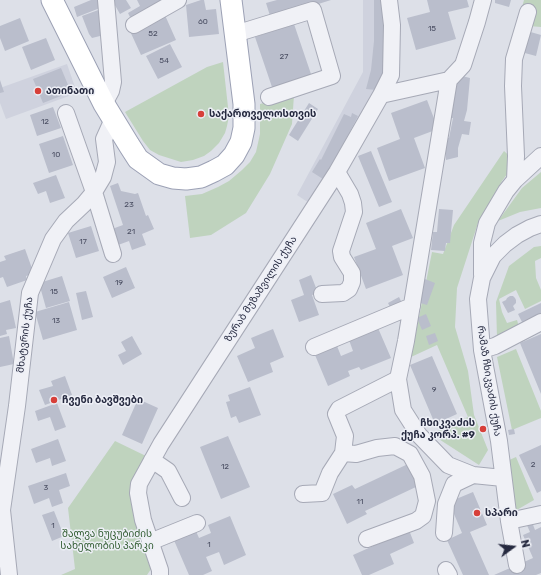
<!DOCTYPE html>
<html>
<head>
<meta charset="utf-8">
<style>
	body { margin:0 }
	#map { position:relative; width:541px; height:575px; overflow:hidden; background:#dde0e8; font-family:Rubik,sans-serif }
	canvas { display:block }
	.north { position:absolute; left:493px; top:527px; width:40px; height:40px; -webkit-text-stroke:3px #edeff6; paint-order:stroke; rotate:75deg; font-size:11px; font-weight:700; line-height:16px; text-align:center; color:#262a40 }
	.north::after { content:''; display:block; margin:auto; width:14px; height:18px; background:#262a40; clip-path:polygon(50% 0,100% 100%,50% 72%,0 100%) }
</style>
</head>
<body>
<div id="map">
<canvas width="541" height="575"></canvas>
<div class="north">N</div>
</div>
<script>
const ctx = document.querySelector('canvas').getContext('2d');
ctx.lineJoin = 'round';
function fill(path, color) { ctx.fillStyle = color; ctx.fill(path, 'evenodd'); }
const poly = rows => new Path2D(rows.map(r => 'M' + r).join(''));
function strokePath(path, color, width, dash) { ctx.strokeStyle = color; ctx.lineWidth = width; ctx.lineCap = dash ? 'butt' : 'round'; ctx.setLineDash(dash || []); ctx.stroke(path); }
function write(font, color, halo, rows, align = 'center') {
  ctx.font = font + ' Rubik,"Noto Sans Georgian",sans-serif'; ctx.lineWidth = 3; ctx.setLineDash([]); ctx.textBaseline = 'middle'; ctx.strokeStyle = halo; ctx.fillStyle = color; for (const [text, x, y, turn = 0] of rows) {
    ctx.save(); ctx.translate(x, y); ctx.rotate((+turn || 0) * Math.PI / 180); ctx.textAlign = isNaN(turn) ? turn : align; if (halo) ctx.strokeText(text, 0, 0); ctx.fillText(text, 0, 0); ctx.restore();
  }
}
const built = poly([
	[363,0,386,0,386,80,309,203,297,195,363,72],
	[67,64,77,93,6,119,0,103,0,88]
]);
const green = poly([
	[524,0,541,0,541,27,517,25],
	[223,62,229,116,227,126,225,133,219,143,211,151,204,156,193,160,181,162,159,155,150,150,143,141,125,112,207,67],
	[294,95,292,124,270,174,246,213,211,235,190,238,185,196,202,194,218,187,229,181,242,170,250,162,256,152,260,134,260,104],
	[504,151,516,162,502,181,478,223,457,288,455,327,468,371,474,415,488,450,479,465,431,434,468,417,437,345,411,357,432,252,443,254,454,225],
	[541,172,541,208,520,212,498,221,522,188],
	[541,246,541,258,535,261,536,278,541,290,541,301,525,309,516,290,499,299,502,312,507,323,517,320,519,327,497,338,496,302,509,266,534,247],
	[516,349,541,411,541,418,512,430,497,357],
	[115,441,146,456,130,489,136,519,151,556,151,569,147,575,61,575,75,569,68,508],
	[516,457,534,500,515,511,507,461]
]);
const building = poly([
	[91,0,99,0,100,8,77,17,74,7],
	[112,0,126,0,131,8,120,14],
	[137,0,164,0,133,23,128,13,140,6],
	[201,0,204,0,206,10,216,9,219,34,189,37,186,5],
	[277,0,331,0,271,19,266,3],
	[374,0,384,0,385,11,384,75,380,82,378,83,377,90,366,89,371,70,374,41],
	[427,0,467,0,469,7,448,12,456,39,416,50,407,18,430,12],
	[495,0,511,0,509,7,495,3],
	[101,9,104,35,92,38,89,34,82,16],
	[164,13,176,40,141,55,129,29],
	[20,18,29,41,5,51,0,38,0,26],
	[294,24,312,77,273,90,255,37],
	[527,31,541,35,536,56,521,52],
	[46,38,55,60,31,70,22,47],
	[170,44,182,67,158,79,146,56],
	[61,68,71,92,43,103,33,79],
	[458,75,470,78,467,110,464,121,471,122,469,135,462,134,458,148,458,157,446,160,445,148,448,138,449,138,453,118,451,118,455,83],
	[0,80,4,92,0,93],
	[427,100,438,129,414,138,425,168,389,181,377,148,400,139,391,113],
	[309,103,318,109,298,141,289,135],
	[53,107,61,128,37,136,30,115],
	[352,113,358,116,346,139,348,140,341,153,323,179,312,172,320,159,321,160,344,114,351,117],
	[63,136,73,165,49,173,39,144],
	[371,151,392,202,379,207,358,156],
	[56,175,65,198,50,203,46,191,38,194,33,183],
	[118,183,121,191,135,194,138,193,146,216,148,215,154,229,142,234,146,245,132,250,129,241,118,245,112,229,123,225,110,186],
	[401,209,413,238,392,246,403,275,366,289,354,257,376,249,366,223],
	[439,209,453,210,450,243,446,243,445,251,431,250,433,232,437,232],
	[91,226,99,251,76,258,68,233],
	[25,249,34,274,26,276,27,280,7,287,3,277,0,278,0,262,6,260,4,256],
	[126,267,135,288,112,298,103,277],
	[311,275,318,293,312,295,319,315,299,322,291,300,304,295,299,280],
	[62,276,70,301,46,308,39,283],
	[425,279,435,283,427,305,417,302],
	[86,291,93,317,82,320,76,293],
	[510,296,513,296,515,298,516,300,516,303,513,306,515,310,508,313,502,302,506,300,507,298],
	[399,297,402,303,391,309,388,303],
	[10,300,16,328,6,330,7,334,0,336,0,303],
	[69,302,77,330,43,340,35,312],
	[541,303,541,316,523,324,518,314],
	[426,314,431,326,422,330,417,318],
	[378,328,391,358,361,370,359,367,348,371,350,376,328,386,315,355,337,346,341,356,353,351,349,340],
	[273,329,284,357,270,363,273,372,248,382,237,356,255,348,251,338],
	[435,333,438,341,429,345,426,336],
	[541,334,541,394,520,343],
	[9,336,14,364,0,367,0,338],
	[132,336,142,354,123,365,118,355,126,351,121,342],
	[432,356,457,414,435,424,410,365],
	[65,376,72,395,45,405,39,390,53,386,51,381],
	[250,387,261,415,239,423,236,416,231,418,226,402,230,401,228,395],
	[138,399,158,408,142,444,122,435],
	[57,403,66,427,55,431,50,417,38,421,35,411],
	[514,429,515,434,509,435,508,430],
	[228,436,250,487,221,499,200,447],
	[58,439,66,461,52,466,50,458,36,463,31,449],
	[541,445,541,491,537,493,519,455],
	[408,464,418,486,365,511,367,514,347,524,333,494,352,485,355,489],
	[66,473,70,486,59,490,63,503,52,507,49,498,34,504,28,486],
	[473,492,487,525,470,532,489,575,463,575,447,540,462,533,449,502],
	[54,511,64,536,52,541,42,515],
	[230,516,246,555,224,565,219,552,206,557,212,571,203,575,189,575,173,538,195,529,199,538,211,533,208,525],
	[532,522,535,530,541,527,541,573,536,575,494,575,533,558,523,535,530,532,526,523],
	[409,530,414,543,390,554,394,564,369,575,362,575,353,555]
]);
const minor = poly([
	[483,0,477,22,463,65,449,80,406,341,398,379,403,410,419,435,448,465,473,475,503,478],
	[134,25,178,0],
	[235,34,313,10,332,76,269,97],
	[381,95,449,80],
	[104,104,111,91,113,82,106,0],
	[66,113,94,192,113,254],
	[515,180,516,156,513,86,514,59,528,12],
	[482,275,482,243,487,223,506,191,515,180,541,156],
	[322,294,343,293,349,289,352,282,352,273,342,257,341,251,354,212,353,203,350,194,337,172],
	[314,347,412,306],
	[482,350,495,346,541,322],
	[343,453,356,454,377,448,395,446,410,454,422,476,427,501,423,516,416,521,367,539],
	[152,460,168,471,182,498],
	[303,494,322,493,330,473,343,453,345,436,336,414,339,409,398,379],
	[509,521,541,514],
	[444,533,446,504,454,484,473,475],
	[150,542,197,523],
	[517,565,509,521,499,441,482,350,478,299,482,278,493,256,505,244,517,235,530,228,541,224],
	[446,570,449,575],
	[9,575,2,510,17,406,30,293,53,239,66,221,84,204,94,192,103,177,107,162,104,139,113,119],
	[160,575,160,570,143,520,138,493,139,484,161,444,337,172,381,95,391,75,392,25,389,0]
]);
const major = poly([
	[52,0,104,104,129,145,138,159,159,174,173,178,186,179,201,177,214,171,225,165,234,155,241,142,244,128,244,104,231,0]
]);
const markers = [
	[38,91,4,"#d73f39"],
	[201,114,4,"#d73f39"],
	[54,400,4,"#d73f39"],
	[483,429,4,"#d73f39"],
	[477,513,4,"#d73f39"]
];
const numberNames = [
	["60",203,22],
	["15",432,29],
	["52",153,34],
	["27",284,57],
	["54",164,61],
	["12",45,122],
	["10",56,155],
	["23",129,205],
	["21",131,232],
	["17",83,242],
	["19",119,283],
	["15",54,292],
	["13",56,321],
	["9",434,390],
	["2",533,465],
	["12",225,467],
	["3",46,488],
	["11",360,502],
	["1",53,526],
	["1",209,545]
];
const poiNames = [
	["ათინათი",46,91],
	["საქართველოსთვის",209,114],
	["Ჩვენი ბავშვები",62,400],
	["ჩხიკვაძის",475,423,"right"],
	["ქუჩა კორპ. #9",475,435,"right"],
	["სპარი",485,513]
];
const streetNames = [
	["ზურაბ მუზაშვილის ქუჩა",261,289,-57],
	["მხატვრის ქუჩა",25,335,-83],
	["რამაზ ჩხიკვაძის ქუჩა",489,381,81]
];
const parkNames = [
	["შალვა ნუცუბიძის",107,534],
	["სახელობის პარკი",107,546]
];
fill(built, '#cfd2de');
fill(green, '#bfd3be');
fill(building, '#babecc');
strokePath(minor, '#a6a9b6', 18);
strokePath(major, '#9ca1b5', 23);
strokePath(minor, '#f0f1f6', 16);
strokePath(major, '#fff', 21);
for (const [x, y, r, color] of markers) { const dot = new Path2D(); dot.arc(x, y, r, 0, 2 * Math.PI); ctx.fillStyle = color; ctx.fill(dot); strokePath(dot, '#edeff6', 1.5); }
write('8px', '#4b4f63', null, numberNames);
write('bold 10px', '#262a40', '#edeff6', poiNames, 'left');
write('10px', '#262a40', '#edeff6', streetNames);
write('10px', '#325d32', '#edeff6', parkNames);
</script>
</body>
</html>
